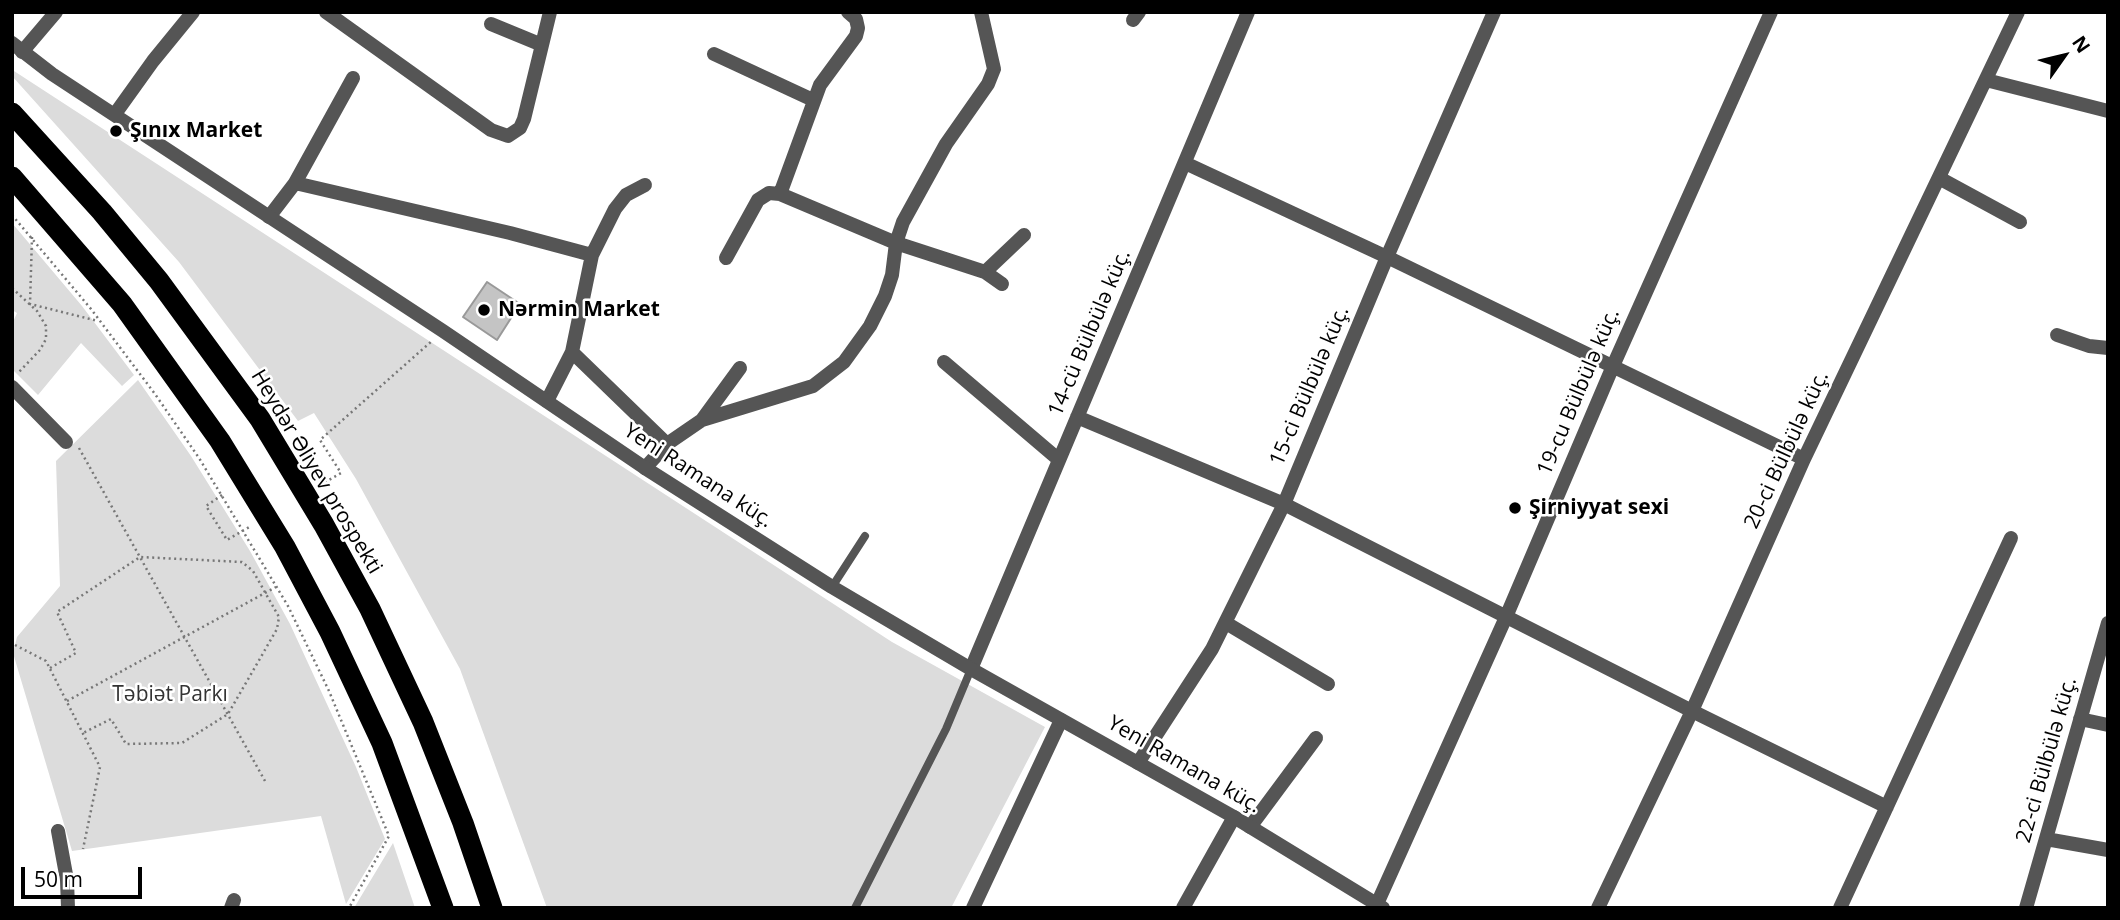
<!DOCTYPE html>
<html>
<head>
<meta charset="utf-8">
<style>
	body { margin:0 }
	#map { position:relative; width:2120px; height:920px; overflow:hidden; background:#fff; font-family:"Open Sans",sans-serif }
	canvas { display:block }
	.frame { position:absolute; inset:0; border:14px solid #000; pointer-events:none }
	.north { position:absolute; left:2029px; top:21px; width:70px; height:70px; -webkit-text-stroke:5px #fff; paint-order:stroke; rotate:56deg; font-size:19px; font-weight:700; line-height:28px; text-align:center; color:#000 }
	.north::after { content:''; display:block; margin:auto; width:24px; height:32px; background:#000; clip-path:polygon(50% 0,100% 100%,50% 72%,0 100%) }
	.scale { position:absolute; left:21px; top:867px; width:121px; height:32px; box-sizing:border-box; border:4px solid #000; border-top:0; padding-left:9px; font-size:21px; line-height:24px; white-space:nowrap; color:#000; -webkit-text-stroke:5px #fff; paint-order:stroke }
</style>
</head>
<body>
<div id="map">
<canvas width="2120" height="920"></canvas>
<div class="frame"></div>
<div class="north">N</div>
<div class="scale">50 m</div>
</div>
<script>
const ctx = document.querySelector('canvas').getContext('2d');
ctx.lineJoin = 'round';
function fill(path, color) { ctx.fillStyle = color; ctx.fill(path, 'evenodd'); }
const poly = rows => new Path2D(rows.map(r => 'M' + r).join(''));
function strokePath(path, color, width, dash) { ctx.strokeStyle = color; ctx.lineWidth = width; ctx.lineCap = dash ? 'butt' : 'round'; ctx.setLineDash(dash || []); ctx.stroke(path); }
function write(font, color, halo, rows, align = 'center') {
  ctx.font = font + ' "Open Sans",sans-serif'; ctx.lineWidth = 5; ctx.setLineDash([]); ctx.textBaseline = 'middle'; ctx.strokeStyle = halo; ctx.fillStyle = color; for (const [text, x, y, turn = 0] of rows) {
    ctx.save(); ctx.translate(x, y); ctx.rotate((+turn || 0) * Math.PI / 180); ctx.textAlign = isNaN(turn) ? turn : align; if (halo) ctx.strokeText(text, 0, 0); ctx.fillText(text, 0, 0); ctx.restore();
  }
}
const green = poly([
	[14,71,892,642,1045,727,951,908,547,908,460,669,356,479,314,413,298,421,179,262,12,76,12,72],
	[12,223,82,306,134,375,122,386,81,343,38,395,12,369,12,324,17,313,12,310],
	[138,380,191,456,250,551,290,624,356,767,385,839,346,904,321,816,72,851,13,653,17,637,60,586,56,461],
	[393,843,415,908,354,908]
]);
const building = poly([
	[487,282,520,304,497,340,463,317,487,282]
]);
const path = poly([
	[12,215,91,309,155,394,199,458,288,606,329,691,389,836,349,908],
	[32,237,30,304,98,321],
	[12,288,37,311,46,326,46,339,40,350,18,373],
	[79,448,265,781],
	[320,485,341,473,320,440,433,340],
	[222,495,206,506,227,540,251,526],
	[15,645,46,661,100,767,83,849],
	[50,668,76,653,57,612,140,557,242,562,253,571,279,617,277,629,228,714,182,743,126,744,111,719,83,733],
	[67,701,276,587]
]);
const service = poly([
	[832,587,865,536],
	[855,908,946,729,971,669]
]);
const minor = poly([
	[326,12,491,130,508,136,520,128,524,119,550,12],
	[1133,20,1139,12],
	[491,24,542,45],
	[22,52,56,12],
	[714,54,813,100],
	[1986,80,2108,111],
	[115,114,153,61,193,12],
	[1185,163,1387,257,1804,459],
	[1939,178,2020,222],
	[295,183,510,233,592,255],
	[780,194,820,85,856,36,858,28,856,19,848,12],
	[269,217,295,183,353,78],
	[726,258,758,200,769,193,780,194,896,243,985,272,1002,284],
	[985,272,1024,235],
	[2057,335,2089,346,2108,348],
	[572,352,667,444],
	[944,362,1058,459],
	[12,387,66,442],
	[547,401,572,352,592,255,615,209,626,195,645,185],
	[1077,417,1284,504,1692,711,1887,807],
	[702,420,740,368],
	[645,468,667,444,702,420,813,386,844,362,870,326,885,296,892,275,896,243,903,222,946,144,988,84,994,69,981,12],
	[1226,623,1328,684],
	[971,669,1248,12],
	[2080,719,2108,725],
	[1138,763,1212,649,1284,504,1387,257,1494,12],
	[1250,827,1316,738],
	[58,831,67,880,68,908],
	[2046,839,2108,850],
	[1377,904,1506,617,1613,366,1771,12],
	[231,908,234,900],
	[973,908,1061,720],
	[1183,908,1234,817],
	[1598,908,1692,711,1804,459,2018,12],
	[1840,908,2011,538],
	[2026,908,2108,623]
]);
const tertiary = poly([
	[12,43,52,74,443,331,645,468,832,587,971,669,1234,817,1383,908]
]);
const motorway = poly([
	[12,113,102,212,159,281,260,419,324,525,370,609,423,722,463,823,492,908],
	[12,177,122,304,220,441,285,547,330,632,382,743,443,908]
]);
const markers = [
	[116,131,7,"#000"],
	[484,310,7,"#000"],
	[1515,508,7,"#000"]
];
const poiNames = [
	["Şınıx Market",130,131],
	["Nərmin Market",498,310],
	["Şirniyyat sexi",1529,508]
];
const streetNames = [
	["14-cü Bülbülə küç.",1090,333,-67],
	["15-ci Bülbülə küç.",1310,386,-67],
	["19-cu Bülbülə küç.",1579,392,-67],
	["20-ci Bülbülə küç.",1787,450,-65],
	["Heydər Əliyev prospekti",316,472,59],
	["Yeni Ramana küç.",698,476,33],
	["22-ci Bülbülə küç.",2047,760,-74],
	["Yeni Ramana küç.",1184,765,30]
];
const parkNames = [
	["Təbiət Parkı",170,695]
];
fill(green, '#dcdcdc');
fill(building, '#c4c4c4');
strokePath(building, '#999', 2);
strokePath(path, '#777', 2.5, [2, 3.5]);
strokePath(service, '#555', 8);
strokePath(minor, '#555', 14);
strokePath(tertiary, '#555', 14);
strokePath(motorway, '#000', 21);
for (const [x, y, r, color] of markers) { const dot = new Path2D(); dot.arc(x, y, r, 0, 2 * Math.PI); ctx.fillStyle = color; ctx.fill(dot); strokePath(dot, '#fff', 2.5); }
write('bold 21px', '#000', '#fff', poiNames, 'left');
write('21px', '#000', '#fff', streetNames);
write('21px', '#333', '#fff', parkNames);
</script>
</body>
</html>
